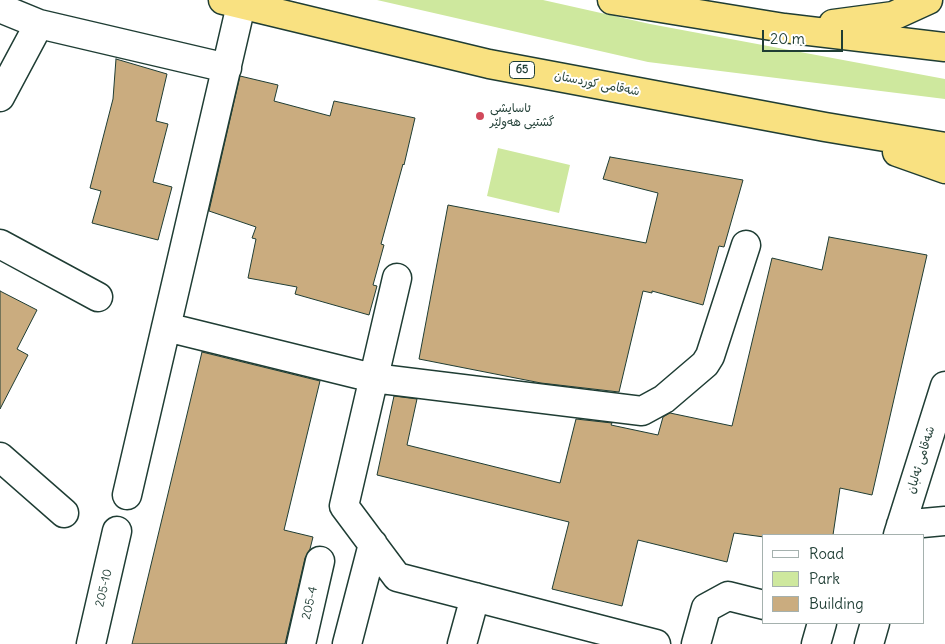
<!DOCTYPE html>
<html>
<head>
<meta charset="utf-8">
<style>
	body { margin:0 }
	#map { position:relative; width:945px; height:644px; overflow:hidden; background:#fff; font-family:Delius,sans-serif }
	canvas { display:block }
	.legend { position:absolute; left:762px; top:534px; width:162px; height:90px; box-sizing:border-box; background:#fff; border:1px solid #a5b1ae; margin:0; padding:6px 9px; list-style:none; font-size:15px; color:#1f3d34 }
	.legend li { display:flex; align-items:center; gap:10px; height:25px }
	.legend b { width:25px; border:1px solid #a5b1ae }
	.scale { position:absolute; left:762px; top:30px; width:81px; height:22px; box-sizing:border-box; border:2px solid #1f3d34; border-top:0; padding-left:6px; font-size:15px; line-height:18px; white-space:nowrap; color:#1f3d34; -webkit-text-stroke:4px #fff; paint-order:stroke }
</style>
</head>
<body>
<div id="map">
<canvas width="945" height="644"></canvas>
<ul class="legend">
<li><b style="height:6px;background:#fff"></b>Road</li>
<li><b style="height:14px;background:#cee89e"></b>Park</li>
<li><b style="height:14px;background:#caac7f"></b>Building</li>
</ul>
<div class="scale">20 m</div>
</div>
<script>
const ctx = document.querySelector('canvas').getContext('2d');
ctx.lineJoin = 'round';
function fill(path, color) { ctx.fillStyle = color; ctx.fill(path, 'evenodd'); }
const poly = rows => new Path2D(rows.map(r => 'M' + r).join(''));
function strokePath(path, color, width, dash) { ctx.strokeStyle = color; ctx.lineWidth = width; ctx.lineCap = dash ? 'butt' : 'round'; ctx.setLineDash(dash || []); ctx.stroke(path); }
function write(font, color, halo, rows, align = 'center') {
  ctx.font = font + ' Delius,"Playpen Sans Arabic",sans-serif'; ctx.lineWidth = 4; ctx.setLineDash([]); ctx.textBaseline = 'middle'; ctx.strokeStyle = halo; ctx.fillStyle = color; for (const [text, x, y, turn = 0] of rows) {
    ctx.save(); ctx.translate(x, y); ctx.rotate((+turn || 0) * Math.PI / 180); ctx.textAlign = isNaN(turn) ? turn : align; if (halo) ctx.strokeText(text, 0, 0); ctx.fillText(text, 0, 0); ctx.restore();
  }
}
const green = poly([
	[377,0,543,0,650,24,945,79,945,99,648,62],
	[498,148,570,165,559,213,487,196]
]);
const building = poly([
	[116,59,167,74,156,121,168,124,153,182,172,187,158,240,92,223,101,191,90,188,113,99,116,59],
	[240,76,278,85,274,101,330,116,334,101,415,118,404,165,403,164,381,244,384,245,373,285,377,286,369,315,295,294,297,287,248,278,256,239,252,238,256,227,209,211,240,76],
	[610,157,743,180,724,247,719,246,703,305,652,291,652,293,643,291,619,392,541,383,419,359,448,205,646,243,658,193,603,179,610,157],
	[829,237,927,255,872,495,840,488,833,535,764,535,764,537,734,533,727,562,638,540,622,606,552,589,569,522,377,475,394,396,417,399,407,445,560,483,576,419,612,423,611,425,658,435,663,417,670,413,732,426,772,258,822,270,829,237],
	[0,291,37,310,17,349,28,355,0,409,0,291],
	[202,352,320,381,284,530,313,537,310,549,305,558,285,644,132,644,202,352]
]);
const minor = poly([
	[0,8,39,24,227,68],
	[0,97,39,24],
	[0,244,98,297],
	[397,278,344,506,397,577,656,644],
	[166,327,373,378,642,411,664,399,705,364,710,356,746,245],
	[0,457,64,513],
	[127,495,241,5],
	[901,525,945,521],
	[898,535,945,386],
	[91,644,117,531],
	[301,644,320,561],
	[347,644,373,544],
	[462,644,475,597],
	[696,644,706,608,728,596,764,605],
	[816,644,822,623],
	[869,644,875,623]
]);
const highway = poly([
	[223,0,489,64,825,127,945,147],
	[612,0,784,28,945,47],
	[833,24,893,16,928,0],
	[897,152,945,169]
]);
const markers = [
	[480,116,5,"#d1495b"]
];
const shields = [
	[522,70,25]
];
const shieldNames = [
	["65",522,70]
];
const streetNames = [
	["شەقامی کوردستان",597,84,11],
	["شەقامی ئەلبان",921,460,-73],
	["205-10",104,588,-77],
	["205-4",310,603,-77]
];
const poiNames = [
	["ئاسایشی",490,109],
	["گشتیی هەولێر",490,123]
];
fill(green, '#cee89e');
fill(building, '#caac7f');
strokePath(building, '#1f3d34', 1);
strokePath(minor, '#1f3d34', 31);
strokePath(highway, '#1f3d34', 31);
strokePath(minor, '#fff', 28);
strokePath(highway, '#f9e181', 28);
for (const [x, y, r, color] of markers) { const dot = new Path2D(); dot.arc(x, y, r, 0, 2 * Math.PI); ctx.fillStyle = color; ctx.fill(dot); strokePath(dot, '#fff', 2); }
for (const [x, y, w] of shields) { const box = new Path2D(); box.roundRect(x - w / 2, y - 8.5, w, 17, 4); ctx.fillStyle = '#fff'; ctx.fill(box); strokePath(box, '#1f3d34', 1); }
write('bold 11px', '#1f3d34', null, shieldNames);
write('12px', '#1f3d34', '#fff', streetNames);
write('12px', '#1f3d34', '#fff', poiNames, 'left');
</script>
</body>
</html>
